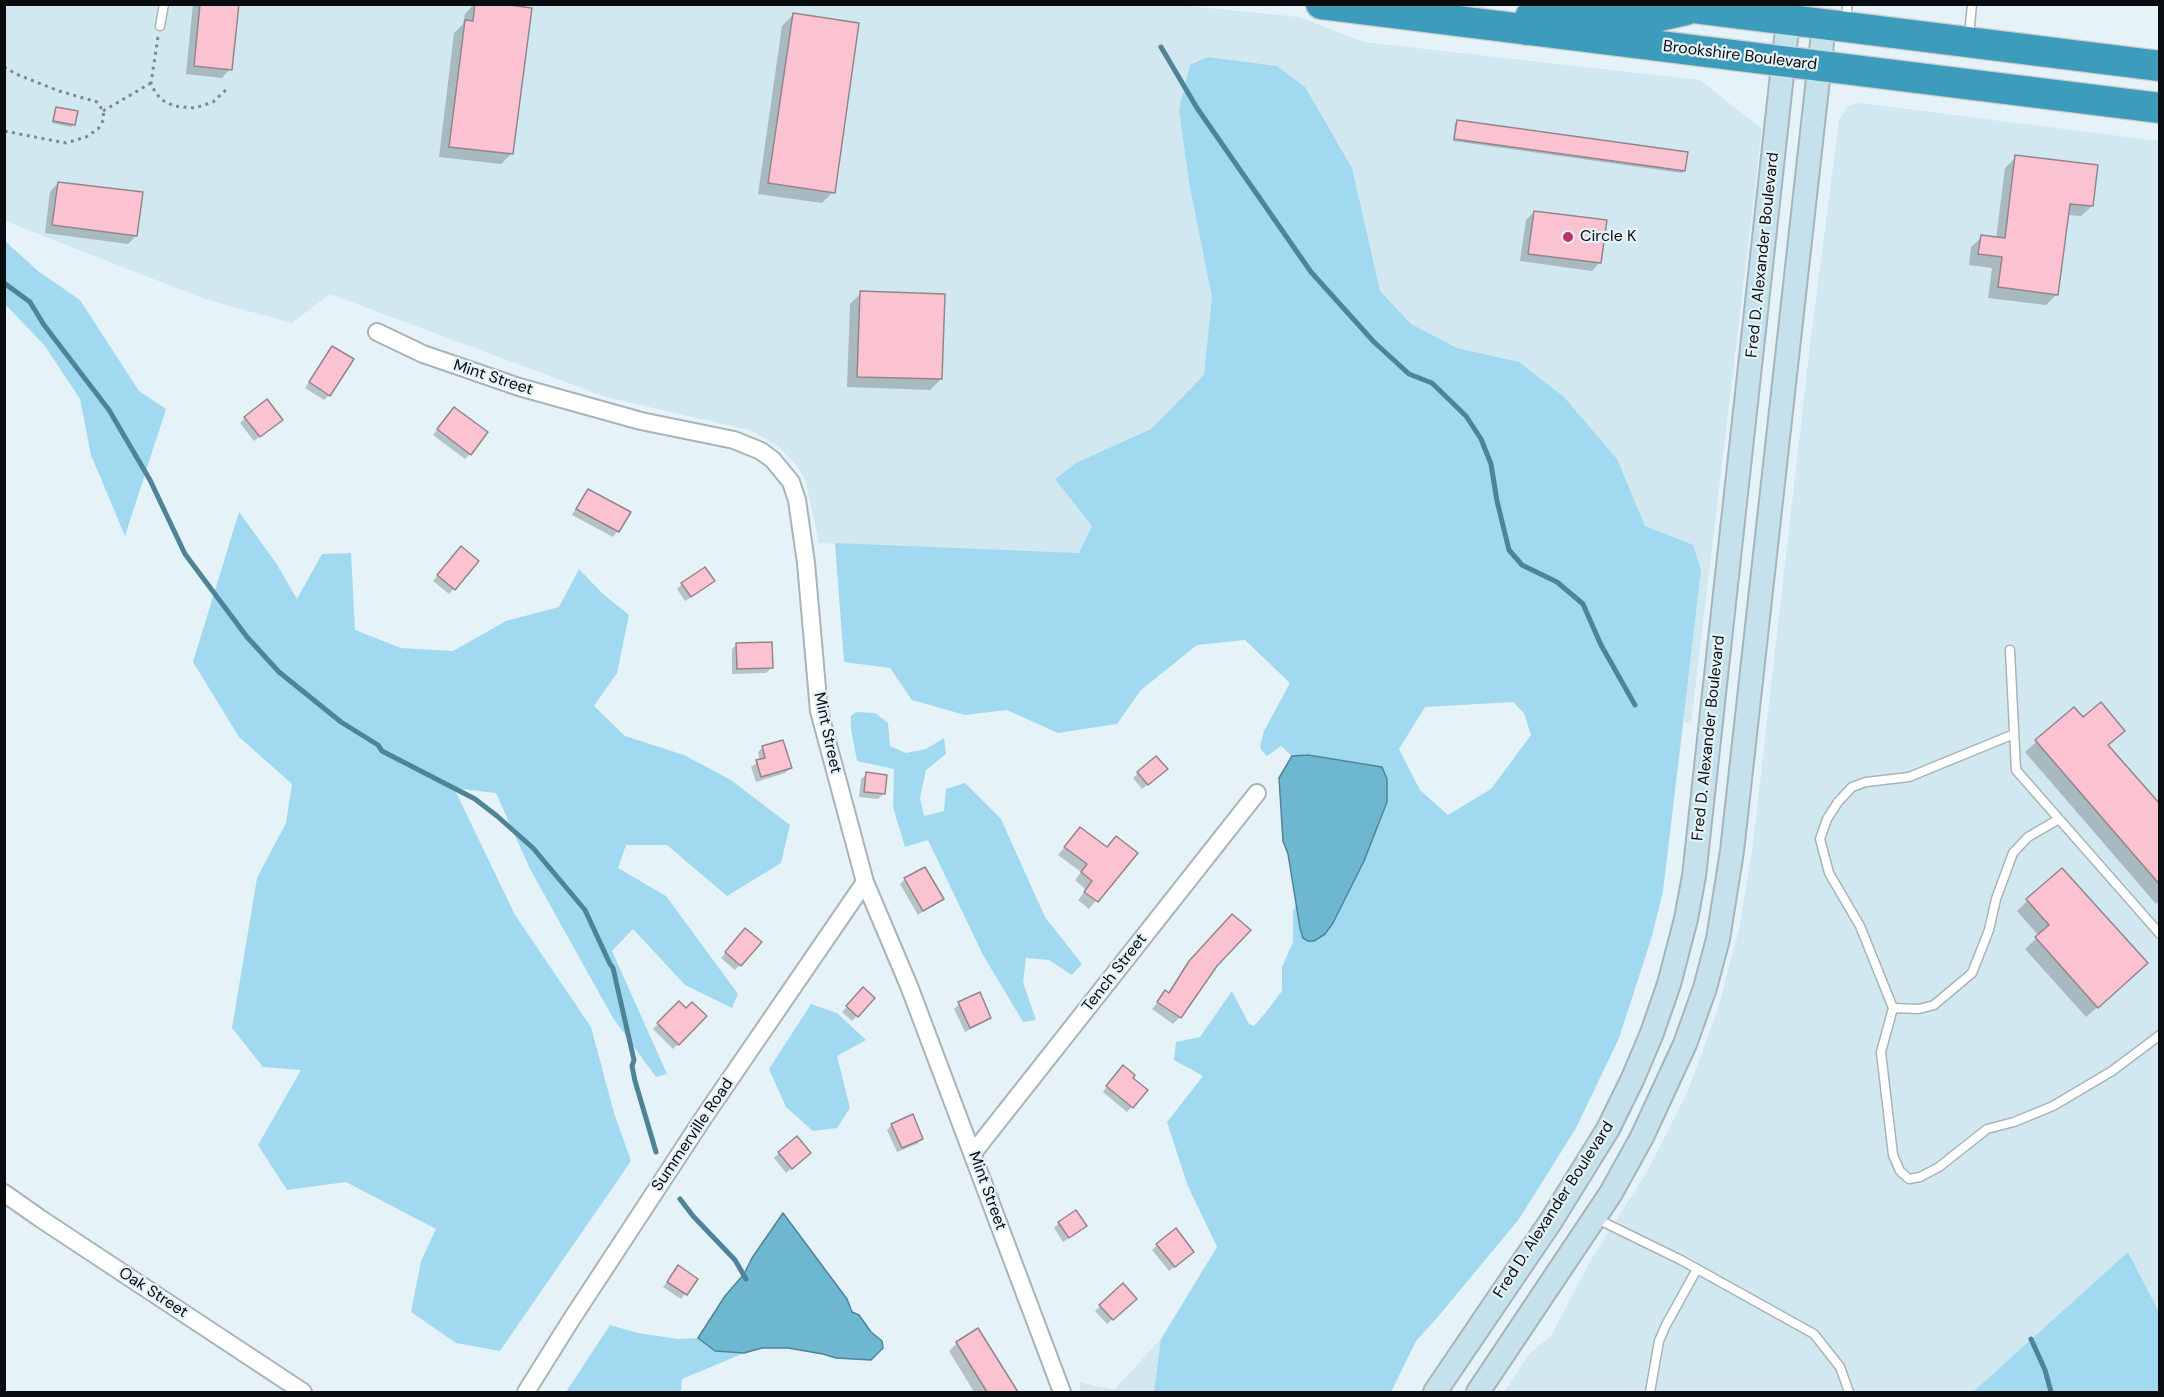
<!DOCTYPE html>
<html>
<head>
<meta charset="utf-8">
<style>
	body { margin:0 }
	#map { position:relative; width:2164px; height:1397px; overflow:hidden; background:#e5f3f8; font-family:"DM Sans",sans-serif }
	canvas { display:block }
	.frame { position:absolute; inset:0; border:6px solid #080c0e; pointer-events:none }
</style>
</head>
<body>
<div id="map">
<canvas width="2164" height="1397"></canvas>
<div class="frame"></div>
</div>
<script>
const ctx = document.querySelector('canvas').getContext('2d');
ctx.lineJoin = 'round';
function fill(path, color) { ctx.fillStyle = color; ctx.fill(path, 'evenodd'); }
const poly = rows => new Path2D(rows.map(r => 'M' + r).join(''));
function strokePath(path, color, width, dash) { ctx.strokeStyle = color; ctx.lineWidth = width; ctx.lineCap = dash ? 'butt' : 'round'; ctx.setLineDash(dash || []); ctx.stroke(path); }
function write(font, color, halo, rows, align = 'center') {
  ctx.font = font + ' "DM Sans",sans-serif'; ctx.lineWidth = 4.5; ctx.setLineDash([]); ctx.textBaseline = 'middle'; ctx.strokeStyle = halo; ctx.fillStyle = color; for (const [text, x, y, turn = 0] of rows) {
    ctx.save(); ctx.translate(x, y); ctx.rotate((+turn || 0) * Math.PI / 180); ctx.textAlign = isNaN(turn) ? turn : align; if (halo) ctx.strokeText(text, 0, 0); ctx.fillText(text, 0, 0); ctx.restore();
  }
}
const built = poly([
	[4,5,1178,5,1299,17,1364,42,1700,80,1762,129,1691,724,1684,721,1663,891,1652,936,1619,1038,1576,1128,1519,1219,1436,1319,1416,1341,1391,1392,1081,1392,1079,1382,1114,1390,1343,1140,1284,1069,1586,661,1324,563,819,543,806,482,797,466,779,447,753,431,606,397,330,294,292,323,226,305,202,298,5,221],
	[1860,103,2159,141,2159,1392,1504,1392,1530,1353,1551,1336,1589,1263,1648,1170,1687,1093,1717,1012,1739,929,1752,852,1810,345,1839,120,1848,106]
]);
const green = poly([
	[1207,57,1277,66,1305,87,1352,168,1380,291,1411,324,1457,348,1519,362,1564,397,1617,459,1645,526,1693,545,1701,570,1663,891,1652,936,1619,1038,1576,1128,1519,1219,1436,1319,1416,1341,1391,1392,1154,1391,1161,1339,1217,1247,1187,1184,1167,1122,1203,1076,1174,1060,1176,1042,1200,1037,1232,991,1249,1024,1254,1026,1266,1012,1282,991,1282,967,1293,942,1293,910,1296,905,1300,928,1326,934,1333,923,1364,861,1387,802,1387,779,1382,767,1308,755,1292,756,1281,746,1267,756,1261,750,1260,746,1264,731,1290,683,1245,640,1197,645,1141,690,1117,724,1058,733,1007,710,965,715,912,700,890,668,844,662,835,543,1079,553,1092,526,1055,479,1076,463,1151,429,1204,375,1212,297,1189,182,1179,109,1190,65],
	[1513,702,1524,713,1531,735,1491,789,1448,815,1420,790,1399,749,1425,707],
	[5,241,38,271,80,300,139,391,166,409,125,536,91,455,80,399,45,346,5,304],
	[239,512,276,563,297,599,322,554,351,553,355,630,401,648,453,651,506,621,559,607,579,569,602,593,629,615,617,673,594,706,625,736,684,755,731,780,790,825,781,863,727,896,667,845,626,845,618,868,666,896,738,994,732,1008,685,985,633,929,612,951,667,1074,656,1077,613,1018,530,869,496,793,454,788,515,915,591,1027,614,1113,631,1161,500,1351,456,1343,411,1312,421,1261,436,1229,346,1182,287,1190,258,1145,301,1070,263,1067,232,1028,257,878,286,823,292,784,239,737,193,662],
	[856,712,875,713,888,723,890,746,906,753,926,749,944,738,946,754,926,770,920,798,924,816,944,811,946,789,965,783,1001,819,1045,917,1082,964,1072,975,1049,960,1026,958,1023,982,1036,1020,1023,1022,983,955,928,840,905,847,893,807,894,769,857,761,851,729,851,716],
	[811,1004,837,1013,866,1040,837,1056,850,1108,837,1128,813,1131,786,1107,769,1069],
	[2128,1252,2159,1312,2159,1392,1973,1392],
	[610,1325,638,1333,678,1339,698,1338,715,1351,744,1353,682,1379,681,1392,566,1392]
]);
const water = poly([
	[1308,755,1382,767,1387,779,1387,802,1364,861,1333,923,1325,934,1314,941,1308,941,1303,938,1300,928,1288,854,1283,841,1279,778,1292,756,1308,755],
	[783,1213,847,1299,852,1312,859,1315,871,1332,882,1341,883,1348,871,1360,836,1358,823,1354,788,1348,762,1348,744,1353,715,1351,698,1338,725,1296,744,1274,752,1258,783,1213]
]);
const shadow = poly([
	[193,4,237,4,230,69,222,78,186,74],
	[474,4,490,4,512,153,501,164,439,157,454,33,463,24,465,14],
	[793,15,833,192,822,203,758,194,782,26],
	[57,109,74,124,71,127,52,123],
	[1457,121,1684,171,1682,173,1453,141,1455,123],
	[2016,157,2092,206,2081,216,2067,215,2057,294,2046,305,1988,298,1992,268,1969,265,1971,247,1982,237,1996,239,2005,168],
	[58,183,136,236,128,244,45,233,50,192],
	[1534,212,1600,262,1592,271,1520,261,1526,220],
	[861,293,941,379,930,390,847,387,850,304],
	[333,347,329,395,324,400,305,388],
	[449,414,470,454,465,459,433,435],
	[245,418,276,424,254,441,240,423],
	[588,491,618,531,613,537,572,515,583,496],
	[456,553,477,562,449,594,433,581],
	[682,584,708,586,685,601,677,589],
	[737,644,771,668,766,673,732,674,732,649],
	[2073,709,2160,807,2160,901,2156,904,2025,752],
	[763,747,790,768,785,773,756,782,751,767,760,761,758,752],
	[1138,773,1161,774,1142,789,1133,778],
	[867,774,884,793,878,799,859,797,861,779],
	[1080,829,1107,849,1136,853,1089,909,1078,900,1086,890,1075,880,1081,872,1058,855],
	[905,879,942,899,918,915,900,884],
	[2027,901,2135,974,2086,1017,2025,949,2039,936,2017,911],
	[1226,923,1180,1017,1173,1024,1152,1009,1166,992,1168,994,1183,970],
	[740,935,740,965,735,970,721,958],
	[863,989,873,999,852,1021,842,1012],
	[679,1003,686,1010,705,1017,673,1049,653,1029],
	[959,1004,990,1017,985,1022,965,1032,954,1009],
	[1118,1072,1131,1078,1132,1107,1127,1112,1103,1092],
	[892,1125,922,1139,917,1144,897,1152,887,1130],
	[779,1153,804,1158,786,1173,774,1158],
	[1059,1223,1080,1231,1063,1242,1054,1228],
	[1157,1245,1187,1257,1169,1271,1152,1250],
	[674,1272,696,1279,681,1299,663,1287],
	[1123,1285,1130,1304,1107,1324,1095,1311],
	[978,1330,1016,1392,974,1392,949,1351,957,1343]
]);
const stream = poly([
	[1161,47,1197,108,1311,272,1374,342,1409,374,1432,383,1466,416,1481,439,1491,464,1497,501,1509,550,1522,565,1557,582,1583,604,1601,645,1635,705],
	[4,283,30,302,44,325,109,410,150,480,185,554,247,637,279,672,341,722,378,745,382,751,475,799,497,816,533,848,585,910,610,964,613,968,634,1060,632,1066,635,1081,656,1152],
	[680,1199,693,1216,735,1260,746,1279],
	[2031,1339,2045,1370,2051,1392]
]);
const building = poly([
	[200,4,239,4,232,70,194,66,200,4],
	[475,4,502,4,532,8,513,154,449,147,465,20,473,21,475,4],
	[793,13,859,23,835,193,768,183,793,13],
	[56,107,78,111,75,125,53,121,56,107],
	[1457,120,1688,152,1685,171,1454,139,1457,120],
	[2015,155,2098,165,2093,206,2070,204,2058,295,1998,287,2002,257,1978,254,1981,235,2005,238,2015,155],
	[58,182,143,192,137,236,52,225,58,182],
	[1534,211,1607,220,1601,263,1528,254,1534,211],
	[860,291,945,294,942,379,857,377,860,291],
	[332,346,354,359,330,396,309,382,332,346],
	[267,399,283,420,260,437,244,417,267,399],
	[454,407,488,432,471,455,437,429,454,407],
	[588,489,631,512,619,532,576,509,588,489],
	[461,546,479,561,455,590,437,575,461,546],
	[705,567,715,581,691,597,681,583,705,567],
	[772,642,773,668,737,669,736,643,772,642],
	[2101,702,2125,731,2108,745,2160,804,2160,885,2035,740,2074,707,2083,717,2101,702],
	[783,740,792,768,761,777,756,760,765,758,762,746,783,740],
	[1156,756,1168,769,1148,785,1137,772,1156,756],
	[866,772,887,775,885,794,864,792,866,772],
	[1080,827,1107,847,1116,836,1138,853,1098,902,1084,892,1092,881,1081,872,1087,864,1064,847,1080,827],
	[925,867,944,899,923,911,904,878,925,867],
	[2062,868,2148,963,2098,1008,2035,937,2049,925,2026,899,2062,868],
	[1232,914,1251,930,1217,966,1181,1018,1157,1002,1165,990,1169,993,1189,961,1232,914],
	[745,928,762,942,741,966,725,952,745,928],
	[863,987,875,998,858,1017,846,1006,863,987],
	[980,992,991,1018,970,1028,958,1002,980,992],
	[679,1001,686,1008,692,1002,707,1016,679,1045,657,1023,679,1001],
	[1123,1065,1135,1075,1133,1078,1148,1090,1133,1108,1106,1086,1123,1065],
	[913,1114,923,1139,902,1148,891,1124,913,1114],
	[797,1136,811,1153,792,1169,778,1152,797,1136],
	[1076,1210,1087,1226,1069,1238,1058,1222,1076,1210],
	[1176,1228,1194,1252,1175,1267,1156,1244,1176,1228],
	[678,1265,698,1279,687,1295,667,1282,678,1265],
	[1123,1283,1137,1299,1113,1320,1099,1305,1123,1283],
	[978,1328,1018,1392,987,1392,956,1342,978,1328]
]);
const path = poly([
	[158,37,151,83,155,92,162,100,174,106,195,108,213,102,229,87],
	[4,67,16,74,59,91,97,102,103,111,104,119,98,129,86,137,66,143,4,131],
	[103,111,151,83]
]);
const lane = poly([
	[1847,21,1847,4],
	[160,26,164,4],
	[1969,36,1972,4],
	[2010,650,2016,770,2160,934],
	[2014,734,1909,777,1866,782,1852,787,1838,802,1827,819,1820,839,1829,873,1860,926,1893,1008,1881,1052,1893,1155,1900,1171,1909,1179,1920,1177,1939,1167,1987,1129,2014,1122,2053,1106,2112,1071,2160,1035],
	[1893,1008,1919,1009,1934,1005,1972,973,1989,930,1996,899,2013,853,2028,837,2059,819],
	[1595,1218,1681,1260,1814,1334,1840,1367,1849,1392],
	[1650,1392,1659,1341,1666,1325,1697,1269]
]);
const street = poly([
	[377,332,423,354,519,387,641,421,734,440,761,451,773,460,791,482,797,500,806,563,819,711,865,882,909,986,1062,1392],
	[973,1153,1257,793],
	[4,1193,41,1219,303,1392],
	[526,1392,571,1320,704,1117,865,882]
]);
const secondary = poly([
	[1435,1392,1551,1221,1608,1129,1633,1078,1652,1033,1669,984,1686,919,1694,876,1788,20],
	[1478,1392,1611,1193,1642,1137,1685,1044,1705,988,1718,939,1732,851,1824,25]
]);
const highway = poly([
	[1321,4,2160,108],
	[1662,4,2160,66],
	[1526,30,1530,17,1543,7,1588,9,1646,19,1686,10]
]);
const markers = [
	[1568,237,6,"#c03469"]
];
const streetNames = [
	["Brookshire Boulevard",1740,56,7],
	["Fred D. Alexander Boulevard",1763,255,-84],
	["Mint Street",493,378,18],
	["Mint Street",827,733,78],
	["Fred D. Alexander Boulevard",1709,738,-84],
	["Tench Street",1115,973,-52],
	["Summerville Road",693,1135,-56],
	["Mint Street",987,1191,70],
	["Fred D. Alexander Boulevard",1554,1210,-57],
	["Oak Street",153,1293,33]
];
const poiNames = [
	["Circle K",1580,237]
];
fill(built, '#d2e8f0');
fill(green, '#a1daf0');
fill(water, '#6eb7d1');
strokePath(water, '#4f8496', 1.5);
fill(shadow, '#0003');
strokePath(stream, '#4f8496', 5);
fill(building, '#fbc3d1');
strokePath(building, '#938689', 1.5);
strokePath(lane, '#a7b4b9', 11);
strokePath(street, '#a7b4b9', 20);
strokePath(secondary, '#a7b4b9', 26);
strokePath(highway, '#cececf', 33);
strokePath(path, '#7f888c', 3, [3, 4.5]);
strokePath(lane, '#fff', 8);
strokePath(street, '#fff', 16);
strokePath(secondary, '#c5e1eb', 22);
strokePath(highway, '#3d9cbb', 30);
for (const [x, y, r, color] of markers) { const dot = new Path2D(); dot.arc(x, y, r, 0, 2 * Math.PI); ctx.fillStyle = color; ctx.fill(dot); strokePath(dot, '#e5f3f8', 2); }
write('16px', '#080c0e', '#e5f3f8', streetNames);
write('16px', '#080c0e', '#e5f3f8', poiNames, 'left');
</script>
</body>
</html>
